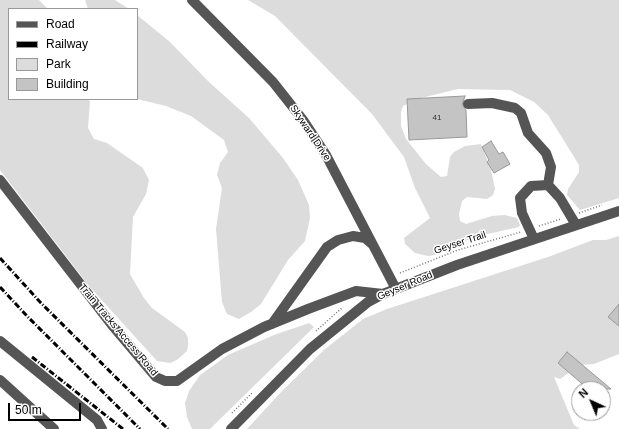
<!DOCTYPE html>
<html>
<head>
<meta charset="utf-8">
<style>
	body { margin:0 }
	#map { position:relative; width:619px; height:429px; overflow:hidden; background:#fff; font-family:Helvetica,sans-serif }
	canvas { display:block }
	.legend { position:absolute; left:8px; top:8px; width:130px; height:92px; box-sizing:border-box; background:#fff; border:1px solid #999; margin:0; padding:5px 7px; list-style:none; font-size:12px; color:#000 }
	.legend li { display:flex; align-items:center; gap:8px; height:20px }
	.legend b { width:20px; border:1px solid #999 }
	.north { position:absolute; left:571px; top:381px; width:40px; height:40px; box-sizing:border-box; background:#fff; border:1px solid #999; border-radius:50%; rotate:316deg; font-size:11px; font-weight:700; line-height:16px; text-align:center; color:#000 }
	.north::after { content:''; display:block; margin:auto; width:14px; height:18px; background:#000; clip-path:polygon(50% 0,100% 100%,50% 72%,0 100%) }
	.scale { position:absolute; left:8px; top:403px; width:73px; height:18px; box-sizing:border-box; border:2px solid #000; border-top:0; padding-left:5px; font-size:12px; line-height:14px; white-space:nowrap; color:#000; -webkit-text-stroke:3px #fff; paint-order:stroke }
</style>
</head>
<body>
<div id="map">
<canvas width="619" height="429"></canvas>
<ul class="legend">
<li><b style="height:5px;background:#555"></b>Road</li>
<li><b style="height:5px;background:#000"></b>Railway</li>
<li><b style="height:11px;background:#dcdcdc"></b>Park</li>
<li><b style="height:11px;background:#c4c4c4"></b>Building</li>
</ul>
<div class="north">N</div>
<div class="scale">50 m</div>
</div>
<script>
const ctx = document.querySelector('canvas').getContext('2d');
ctx.lineJoin = 'round';
function fill(path, color) { ctx.fillStyle = color; ctx.fill(path, 'evenodd'); }
const poly = rows => new Path2D(rows.map(r => 'M' + r).join(''));
function strokePath(path, color, width, dash) { ctx.strokeStyle = color; ctx.lineWidth = width; ctx.lineCap = dash ? 'butt' : 'round'; ctx.setLineDash(dash || []); ctx.stroke(path); }
function write(font, color, halo, rows, align = 'center') {
  ctx.font = font + ' Helvetica,sans-serif'; ctx.lineWidth = 3; ctx.setLineDash([]); ctx.textBaseline = 'middle'; ctx.strokeStyle = halo; ctx.fillStyle = color; for (const [text, x, y, turn = 0] of rows) {
    ctx.save(); ctx.translate(x, y); ctx.rotate((+turn || 0) * Math.PI / 180); ctx.textAlign = isNaN(turn) ? turn : align; if (halo) ctx.strokeText(text, 0, 0); ctx.fillText(text, 0, 0); ctx.restore();
  }
}
const green = poly([
	[0,0,39,0,48,9,9,9,9,99,87,99,90,101,88,128,94,139,107,143,143,168,149,180,146,194,133,217,130,274,144,298,152,308,185,332,188,338,188,345,187,351,177,360,170,363,157,361,89,286,0,170],
	[85,0,115,0,129,9,88,9],
	[248,0,619,0,619,198,580,210,567,195,568,189,579,172,579,165,548,115,534,102,510,90,458,89,417,99,403,106,401,112,401,126,406,139,426,164,441,177,447,176,450,157,454,152,465,146,481,144,491,170,495,189,493,195,487,199,467,197,462,201,459,214,460,221,466,224,492,216,505,215,517,218,520,225,519,227,474,237,435,255,428,256,415,253,405,244,404,238,430,218,415,188,404,157,372,114,275,16],
	[137,15,170,42,209,82,249,118,283,158,298,180,309,205,310,218,305,241,288,260,261,304,251,312,239,319,227,314,222,302,216,229,222,188,217,175,220,163,228,152,224,140,191,116,166,106,137,99],
	[619,236,619,354,594,364,580,365,560,379,554,377,574,425,580,429,247,429,282,391,324,350,363,319,387,309,548,257,593,240,606,240],
	[309,323,314,327,210,429,192,429,187,417,185,403,189,391,200,375,228,355,274,335]
]);
const building = poly([
	[465,96,462,105,466,110,467,137,409,140,407,99,465,96],
	[491,141,499,154,503,152,510,164,494,173,487,162,489,160,482,147,491,141],
	[619,304,619,326,608,317,619,304],
	[567,352,611,389,588,389,558,363,567,352]
]);
const path = poly([
	[579,213,602,205],
	[539,226,561,219],
	[400,273,458,250,521,232],
	[316,331,343,307],
	[232,413,253,392]
]);
const minor = poly([
	[192,0,273,82,303,120,326,155,396,289],
	[468,104,492,103,515,108,521,113,528,133,546,153,551,167,548,185],
	[0,180,112,325,156,377,165,381,177,381,222,349,264,327,308,309,356,291,383,294],
	[534,239,522,213,520,198,531,186,548,185,560,198,576,225],
	[272,324,327,247,338,240,353,236,365,238,372,244],
	[0,341,97,420,102,429],
	[0,380,54,429],
	[231,429,310,349,368,302,383,294,457,265,619,211]
]);
const rail = poly([
	[0,258,41,303,168,429],
	[0,287,27,316,140,429],
	[32,357,123,429]
]);
const numberNames = [
	["41",437,118]
];
const streetNames = [
	["Skyward Drive",310,133,56],
	["Geyser Trail",460,243,-18],
	["Geyser Road",405,286,-23],
	["Train Tracks Access Road",118,330,50]
];
fill(green, '#dcdcdc');
fill(building, '#c4c4c4');
strokePath(building, '#999', 1);
strokePath(path, '#777', 1.5, [1, 2]);
strokePath(minor, '#555', 10);
strokePath(rail, '#000', 3, [6, 2, 1, 2]);
write('8px', '#313131', null, numberNames);
write('10px', '#000', '#fff', streetNames);
</script>
</body>
</html>
